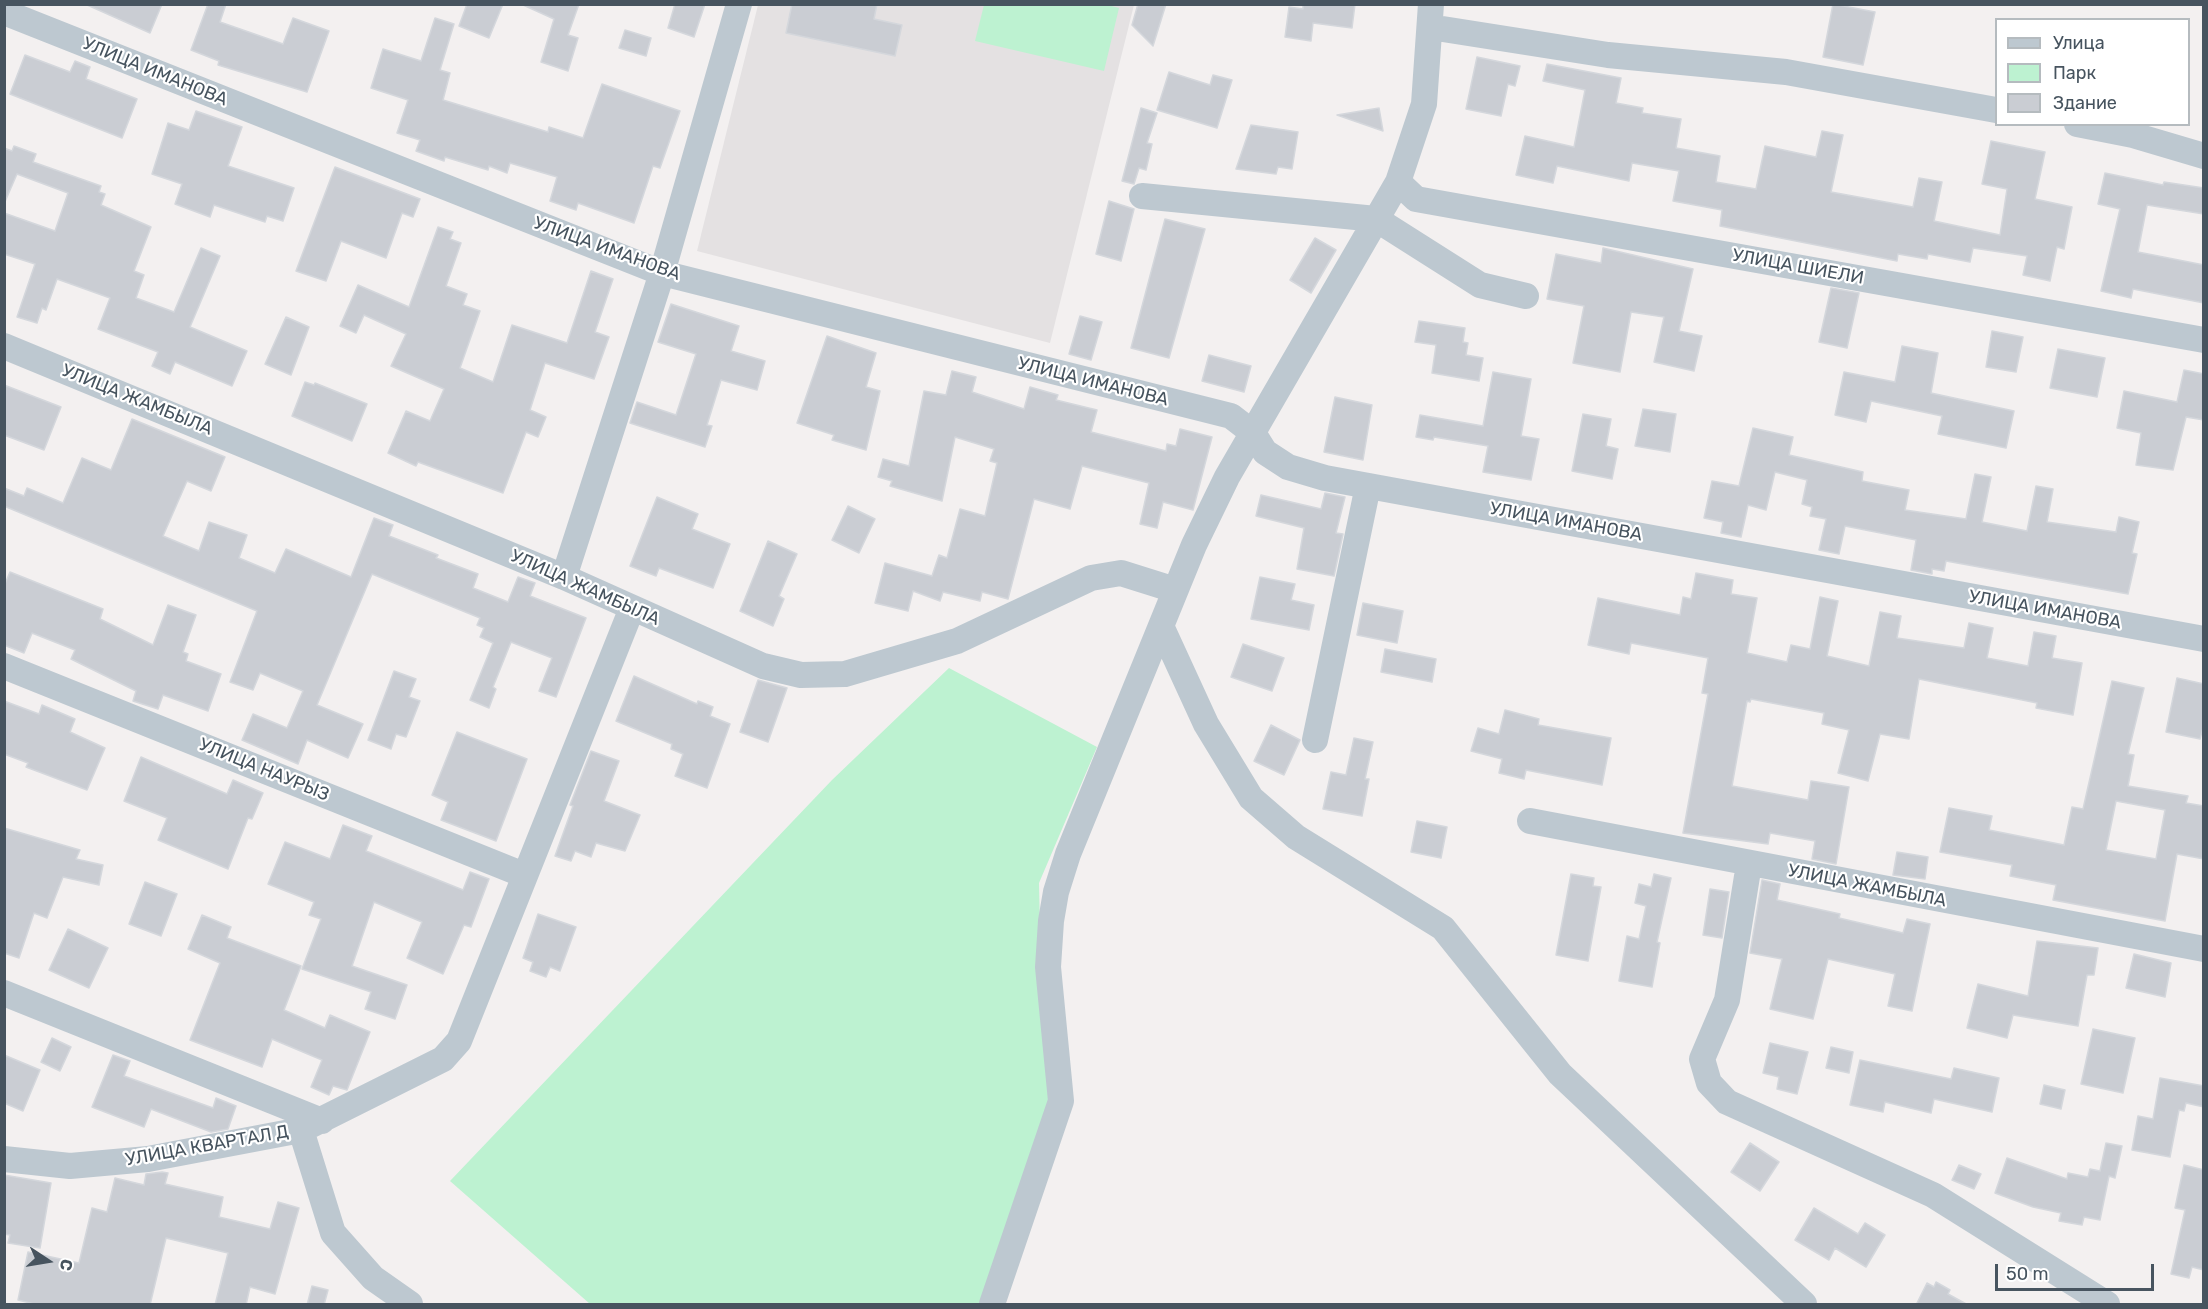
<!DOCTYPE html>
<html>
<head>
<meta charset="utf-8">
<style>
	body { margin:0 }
	#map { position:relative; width:2208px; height:1309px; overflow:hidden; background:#f3f0f0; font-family:Rubik,sans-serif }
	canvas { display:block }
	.frame { position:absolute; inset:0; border:6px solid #47545f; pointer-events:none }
	.legend { position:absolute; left:1995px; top:18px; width:195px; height:108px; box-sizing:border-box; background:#fff; border:2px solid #b5bbbf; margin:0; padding:8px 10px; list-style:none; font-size:18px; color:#47545f }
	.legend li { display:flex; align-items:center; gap:12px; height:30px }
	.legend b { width:30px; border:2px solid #b5bbbf }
	.north { position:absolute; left:18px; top:1231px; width:60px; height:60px; -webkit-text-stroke:4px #fff; paint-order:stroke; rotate:102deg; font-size:16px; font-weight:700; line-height:24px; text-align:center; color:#47545f }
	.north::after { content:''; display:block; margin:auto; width:21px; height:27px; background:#47545f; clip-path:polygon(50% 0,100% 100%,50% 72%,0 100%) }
	.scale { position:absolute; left:1995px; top:1264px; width:159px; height:27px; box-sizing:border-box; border:3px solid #47545f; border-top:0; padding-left:8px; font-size:18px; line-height:21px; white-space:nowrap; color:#47545f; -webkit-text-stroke:4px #fff; paint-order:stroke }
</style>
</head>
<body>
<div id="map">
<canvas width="2208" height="1309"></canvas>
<div class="frame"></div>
<ul class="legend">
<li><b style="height:8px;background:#bdc8d0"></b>Улица</li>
<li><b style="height:16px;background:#bdf2d1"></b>Парк</li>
<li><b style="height:16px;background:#cacdd3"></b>Здание</li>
</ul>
<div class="north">С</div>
<div class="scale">50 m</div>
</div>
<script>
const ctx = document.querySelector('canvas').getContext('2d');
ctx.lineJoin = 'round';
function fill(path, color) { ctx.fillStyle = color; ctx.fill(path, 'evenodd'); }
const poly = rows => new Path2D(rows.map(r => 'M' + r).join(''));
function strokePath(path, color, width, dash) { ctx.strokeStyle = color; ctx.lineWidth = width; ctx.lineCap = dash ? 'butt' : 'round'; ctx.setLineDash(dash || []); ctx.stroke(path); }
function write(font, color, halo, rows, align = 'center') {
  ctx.font = font + ' Rubik,sans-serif'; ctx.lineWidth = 4.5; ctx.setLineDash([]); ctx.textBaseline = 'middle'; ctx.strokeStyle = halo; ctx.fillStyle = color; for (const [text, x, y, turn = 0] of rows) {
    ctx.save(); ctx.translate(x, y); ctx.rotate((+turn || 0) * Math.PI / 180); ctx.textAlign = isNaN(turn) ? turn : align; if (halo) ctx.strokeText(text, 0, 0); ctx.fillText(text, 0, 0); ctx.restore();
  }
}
const education = poly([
	[758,5,1134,5,1050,343,697,251]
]);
const green = poly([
	[1104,4,1119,8,1104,71,975,41,984,5],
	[949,668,1097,747,1039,883,1040,928,1052,1093,979,1304,590,1304,450,1181,832,780]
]);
const building = poly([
	[85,4,162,4,150,33,85,4],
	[208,4,226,4,220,22,283,44,293,18,329,31,307,92,218,65,219,61,191,50,208,4],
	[467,4,503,4,489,38,459,26,467,4],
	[521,4,579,4,568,35,578,38,568,71,541,62,554,19,521,4],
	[675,4,705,4,694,37,668,28,675,4],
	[792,4,877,4,874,19,902,25,895,56,786,33,792,4],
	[1138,4,1166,4,1153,46,1132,25,1138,4],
	[1303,4,1355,4,1352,28,1313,23,1311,41,1285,37,1289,7,1303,9,1303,4],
	[1833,4,1875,12,1863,65,1823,57,1833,4],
	[435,18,454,24,440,70,450,73,443,100,548,132,549,127,583,138,602,84,680,111,660,168,653,166,634,223,578,203,576,210,550,201,557,177,510,163,507,173,489,166,488,170,445,157,444,161,416,151,420,140,397,133,408,100,371,88,383,49,421,61,435,18],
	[625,30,651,38,646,56,619,48,625,30],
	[25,55,70,72,75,61,90,67,86,79,137,99,122,138,10,94,25,55],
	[1477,57,1520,66,1515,86,1508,84,1501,116,1466,109,1477,57],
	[1547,64,1621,78,1616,103,1643,108,1642,113,1681,119,1676,148,1720,156,1716,182,1756,189,1765,146,1816,157,1822,131,1843,135,1831,192,1913,207,1919,178,1942,182,1934,221,2000,235,2007,189,1982,184,1991,141,2045,152,2035,199,2072,207,2064,249,2057,247,2050,281,2023,275,2027,256,1973,248,1970,262,1928,254,1927,259,1898,254,1897,261,1720,226,1722,210,1673,201,1679,171,1632,163,1629,181,1557,166,1553,183,1516,175,1525,136,1574,147,1585,90,1543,81,1547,64],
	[1169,72,1210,85,1213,75,1232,80,1217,128,1157,110,1169,72],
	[1141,108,1157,113,1147,143,1152,144,1146,170,1139,168,1134,184,1122,181,1141,108],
	[1379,108,1383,131,1337,115,1379,108],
	[196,111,242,127,228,166,294,188,283,221,267,216,265,222,214,205,210,217,175,204,182,184,152,174,168,123,189,130,196,111],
	[1251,125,1298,132,1292,169,1278,167,1276,174,1236,169,1251,125],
	[14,146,36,154,33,162,101,186,99,192,105,194,101,205,151,227,134,271,144,275,136,298,174,312,201,248,220,256,190,327,247,351,232,386,175,362,170,374,152,366,158,352,98,329,110,298,57,279,46,310,42,308,37,323,17,317,35,264,4,254,4,213,55,231,68,193,17,174,4,204,4,148,12,151,14,146],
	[335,167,420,199,413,217,402,213,386,258,341,241,326,281,296,271,335,167],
	[2105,173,2163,185,2164,182,2204,188,2204,214,2147,205,2138,252,2204,265,2204,303,2133,289,2131,298,2101,291,2120,209,2098,204,2105,173],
	[1109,201,1134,209,1121,261,1096,254,1109,201],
	[1165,219,1205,229,1169,358,1131,348,1165,219],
	[438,227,453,232,450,239,461,243,446,286,467,294,463,305,480,311,460,368,493,382,512,325,567,343,591,271,613,279,595,332,609,337,594,379,545,363,530,410,546,417,538,437,526,432,503,493,418,462,416,466,388,453,406,411,430,421,444,389,391,366,406,334,364,315,356,333,340,326,358,285,409,307,438,227],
	[1315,238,1336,250,1311,293,1290,280,1315,238],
	[1603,248,1693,269,1679,331,1702,336,1694,371,1654,362,1664,317,1631,312,1620,372,1573,363,1584,306,1547,299,1556,254,1601,263,1603,248],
	[1831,288,1859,293,1847,348,1819,342,1831,288],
	[671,304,739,326,731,351,765,361,757,390,721,380,707,425,712,426,705,447,630,423,637,402,676,415,696,354,658,342,671,304],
	[1080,316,1102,322,1091,360,1069,354,1080,316],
	[286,317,309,327,291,375,265,364,286,317],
	[1419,321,1465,328,1463,342,1468,343,1466,355,1483,358,1479,381,1432,373,1436,345,1415,342,1419,321],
	[1992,331,2023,337,2016,372,1986,367,1992,331],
	[827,336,876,353,866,387,880,391,866,450,832,440,834,435,797,423,827,336],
	[1902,346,1938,353,1931,393,2014,411,2006,448,1938,434,1942,416,1871,401,1866,422,1835,415,1844,372,1895,382,1902,346],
	[2058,349,2105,358,2097,397,2050,388,2058,349],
	[1209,355,1251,366,1244,392,1202,381,1209,355],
	[2184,370,2204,374,2204,420,2186,417,2173,470,2136,465,2141,433,2117,428,2124,391,2177,402,2184,370],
	[952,371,976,377,972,392,1024,409,1030,387,1058,395,1056,400,1097,410,1091,432,1166,451,1167,444,1176,446,1180,429,1212,437,1193,510,1163,502,1157,528,1140,524,1149,483,1082,466,1070,509,1034,499,1008,599,982,592,980,601,943,592,940,601,913,591,908,611,875,603,885,563,932,576,939,555,947,558,960,509,985,516,997,463,990,461,994,449,955,437,942,501,890,486,892,481,878,477,883,459,909,466,924,391,946,395,952,371],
	[1493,372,1531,379,1521,436,1539,439,1531,480,1483,472,1488,446,1434,437,1433,440,1416,437,1420,415,1483,426,1493,372],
	[305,382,314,385,315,383,367,404,352,441,292,416,305,382],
	[4,385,61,407,44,450,4,435,4,385],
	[1335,397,1372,405,1363,460,1324,452,1335,397],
	[1643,409,1676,414,1670,452,1635,446,1643,409],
	[1583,414,1611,419,1606,446,1618,449,1612,479,1572,471,1583,414],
	[132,419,225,457,211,491,187,481,163,536,199,551,209,522,247,535,239,558,275,573,286,549,351,577,374,518,393,525,389,536,438,555,436,558,478,574,473,588,508,602,518,577,535,583,530,596,586,618,556,697,539,691,552,658,511,642,493,687,496,689,489,708,470,700,493,643,480,637,484,628,477,625,480,618,372,574,317,705,363,724,348,758,307,740,298,764,242,740,253,714,287,728,303,691,260,673,253,690,230,682,257,611,4,506,4,488,24,496,27,488,63,503,82,458,111,470,132,419],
	[1753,428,1793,437,1789,455,1863,472,1862,481,1909,490,1905,510,1966,519,1975,474,1991,477,1982,522,2027,531,2036,486,2053,489,2047,522,2116,532,2119,517,2139,522,2132,553,2137,554,2128,594,1946,561,1944,571,1932,569,1932,574,1911,570,1916,540,1845,526,1839,554,1819,550,1826,519,1810,516,1812,507,1802,504,1807,480,1775,472,1766,510,1748,505,1741,537,1721,533,1723,522,1704,518,1712,481,1739,486,1753,428],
	[1325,493,1345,497,1336,533,1343,534,1334,576,1297,569,1304,528,1256,516,1261,495,1321,509,1325,493],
	[657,497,698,514,692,529,730,544,713,588,659,568,656,576,630,566,657,497],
	[848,506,875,519,859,553,832,540,848,506],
	[768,541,797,554,779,596,784,599,773,626,740,611,768,541],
	[10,572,103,609,100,619,153,645,168,605,196,615,183,652,188,654,186,661,221,674,208,711,163,695,158,709,133,701,136,691,71,659,75,650,32,633,24,653,4,645,4,586,10,572],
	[1696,573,1733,580,1731,594,1757,598,1747,653,1787,662,1791,645,1810,649,1820,597,1838,601,1827,656,1869,666,1880,612,1901,616,1897,638,1964,648,1969,623,1993,628,1987,658,2028,666,2034,632,2056,636,2052,658,2082,663,2073,715,2036,708,2037,703,1919,679,1909,739,1880,734,1868,781,1838,773,1849,730,1822,724,1824,713,1751,699,1750,702,1747,701,1732,786,1808,800,1811,781,1849,787,1836,864,1812,859,1815,841,1770,833,1768,844,1683,833,1708,694,1702,693,1708,658,1631,643,1629,654,1588,645,1598,598,1680,615,1683,597,1691,599,1696,573],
	[1260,577,1295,584,1291,600,1314,605,1309,630,1251,619,1260,577],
	[1363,603,1403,611,1397,643,1357,635,1363,603],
	[1243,644,1284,658,1272,691,1231,677,1243,644],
	[1385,649,1436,659,1432,682,1381,672,1385,649],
	[394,671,416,679,409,697,420,701,406,737,396,734,391,749,368,740,394,671],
	[634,676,697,704,698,701,713,707,710,716,730,724,707,788,675,776,683,754,671,749,672,744,616,721,634,676],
	[2177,678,2204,684,2204,724,2200,739,2166,732,2177,678],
	[758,680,787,688,768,742,740,732,758,680],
	[2112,681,2144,688,2128,754,2134,755,2128,786,2188,796,2186,803,2204,806,2204,859,2177,854,2165,921,2053,900,2056,885,2010,876,2012,865,1940,852,1949,808,1992,816,1989,830,2064,845,2072,807,2083,809,2112,681],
	[2116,801,2165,810,2156,859,2106,850,2116,801],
	[4,701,39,714,42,705,75,719,70,732,105,748,87,790,26,767,28,763,4,754,4,701],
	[1505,710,1539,719,1538,725,1611,738,1602,785,1526,770,1524,779,1499,773,1502,759,1471,751,1478,728,1499,734,1505,710],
	[1271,725,1300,740,1284,775,1254,761,1271,725],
	[457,732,527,759,496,841,441,820,448,802,432,795,457,732],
	[1354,738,1373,742,1365,779,1369,779,1362,816,1323,809,1331,772,1346,775,1354,738],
	[591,751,619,761,604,801,640,815,625,851,596,843,591,857,575,851,571,861,555,856,573,806,570,805,591,751],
	[141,757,227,794,233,780,263,793,252,819,248,818,228,869,158,840,167,818,124,801,141,757],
	[1417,821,1447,827,1441,858,1411,852,1417,821],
	[343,825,372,836,366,851,463,890,470,872,489,879,471,927,464,925,443,974,407,958,422,922,374,902,352,966,407,985,395,1019,365,1009,371,992,302,969,321,919,309,915,314,902,268,884,285,842,330,859,343,825],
	[4,828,80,850,76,859,103,865,99,885,63,877,47,918,34,913,19,958,4,953,4,828],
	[1897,852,1928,857,1925,879,1893,875,1897,852],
	[1571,874,1594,878,1593,886,1601,887,1588,961,1556,955,1571,874],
	[1654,874,1671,878,1657,942,1660,943,1652,987,1619,981,1627,936,1639,939,1646,906,1635,903,1639,884,1651,887,1654,874],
	[1762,880,1780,884,1777,900,1840,914,1839,918,1903,933,1907,919,1930,924,1912,1011,1888,1006,1895,974,1828,959,1813,1019,1770,1009,1782,959,1750,953,1762,880],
	[145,882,177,894,161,936,129,924,145,882],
	[1710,889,1729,892,1722,938,1703,935,1710,889],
	[538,914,576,927,560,971,550,967,546,977,530,971,533,962,523,958,538,914],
	[202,915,231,927,227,938,301,966,284,1010,325,1028,330,1015,370,1032,347,1090,333,1086,329,1095,311,1087,322,1060,272,1039,262,1067,190,1040,220,963,188,949,202,915],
	[68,929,108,948,89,988,49,970,68,929],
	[2037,941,2098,948,2094,975,2087,975,2078,1026,2013,1015,2007,1038,1967,1028,1978,984,2028,996,2037,941],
	[2134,954,2171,963,2165,997,2126,988,2134,954],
	[2093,1029,2135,1038,2123,1093,2081,1084,2093,1029],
	[52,1038,71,1047,60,1071,41,1062,52,1038],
	[1770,1043,1808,1052,1797,1094,1777,1089,1779,1077,1763,1073,1770,1043],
	[1831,1047,1853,1052,1849,1073,1826,1068,1831,1047],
	[4,1055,40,1070,23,1111,4,1103,4,1055],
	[113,1055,130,1061,124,1076,213,1108,216,1098,236,1106,228,1129,211,1132,151,1109,144,1127,92,1107,113,1055],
	[1860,1060,1951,1079,1954,1068,1999,1078,1992,1112,1934,1099,1931,1113,1885,1102,1883,1112,1850,1105,1860,1060],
	[2160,1078,2204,1086,2204,1107,2186,1103,2184,1111,2179,1110,2170,1157,2132,1150,2138,1116,2153,1119,2160,1078],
	[2044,1085,2065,1090,2061,1109,2040,1104,2044,1085],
	[1750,1143,1779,1162,1760,1191,1731,1172,1750,1143],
	[2106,1143,2122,1146,2115,1178,2109,1176,2100,1220,2084,1217,2082,1225,2059,1221,2061,1213,2033,1207,1995,1193,2007,1158,2067,1179,2068,1173,2088,1177,2090,1169,2100,1171,2106,1143],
	[1959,1165,1981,1174,1974,1189,1952,1180,1959,1165],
	[2184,1165,2204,1170,2204,1270,2192,1267,2189,1278,2171,1274,2185,1210,2175,1208,2184,1165],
	[162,1172,168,1173,165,1184,223,1197,219,1217,270,1229,278,1202,299,1208,275,1294,250,1287,246,1305,215,1305,228,1253,166,1238,150,1305,38,1305,18,1300,28,1252,79,1263,92,1208,107,1212,115,1178,144,1185,146,1174,162,1172],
	[4,1175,51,1183,40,1248,8,1243,10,1235,4,1234,4,1175],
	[1814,1208,1858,1234,1865,1223,1885,1235,1866,1267,1835,1248,1829,1260,1795,1240,1814,1208],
	[1936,1282,1950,1290,1948,1294,1968,1305,1916,1305,1927,1283,1934,1287,1936,1282],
	[312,1286,328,1290,324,1305,307,1305,312,1286]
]);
const minor = poly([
	[4,12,662,273,1231,416,1253,433,1265,452,1288,467,1325,478,2204,639],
	[1430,27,1608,55,1786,72,1996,110],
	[2077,124,2133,135,2204,156],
	[1398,182,1416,199,2204,340],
	[1142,196,1376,219,1480,285,1526,296],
	[4,346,564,577,763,666,801,675,845,674,957,641,1091,578,1121,573,1175,590],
	[564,577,662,273,739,4],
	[1161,626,1206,724,1251,798,1296,837,1443,928,1560,1074,1804,1304],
	[4,666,524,875],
	[1315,740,1368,486],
	[1530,821,2204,949],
	[1749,864,1727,1000,1702,1059,1709,1083,1727,1102,1933,1195,2107,1304],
	[4,993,322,1121],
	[301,1130,333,1233,373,1278,410,1304],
	[4,1159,70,1166,148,1159,301,1130,443,1059,459,1041,632,608],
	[992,1304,1061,1101,1048,967,1051,921,1056,892,1068,854,1194,545,1227,477,1398,182,1424,104,1431,4]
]);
const streetNames = [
	["УЛИЦА ИМАНОВА",155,72,22],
	["УЛИЦА ИМАНОВА",607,249,20],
	["УЛИЦА ШИЕЛИ",1798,267,10],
	["УЛИЦА ИМАНОВА",1093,382,14],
	["УЛИЦА ЖАМБЫЛА",137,400,22],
	["УЛИЦА ИМАНОВА",1566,522,10],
	["УЛИЦА ЖАМБЫЛА",585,588,24],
	["УЛИЦА ИМАНОВА",2045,610,10],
	["УЛИЦА НАУРЫЗ",264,770,22],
	["УЛИЦА ЖАМБЫЛА",1867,886,11],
	["УЛИЦА КВАРТАЛ Д",207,1146,-10]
];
fill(education, '#e4e1e2');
fill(green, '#bdf2d1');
fill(building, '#cacdd3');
strokePath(building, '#d4d7dc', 1.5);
strokePath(minor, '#bdc8d0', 26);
write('18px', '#47545f', '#fff', streetNames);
</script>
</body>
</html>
